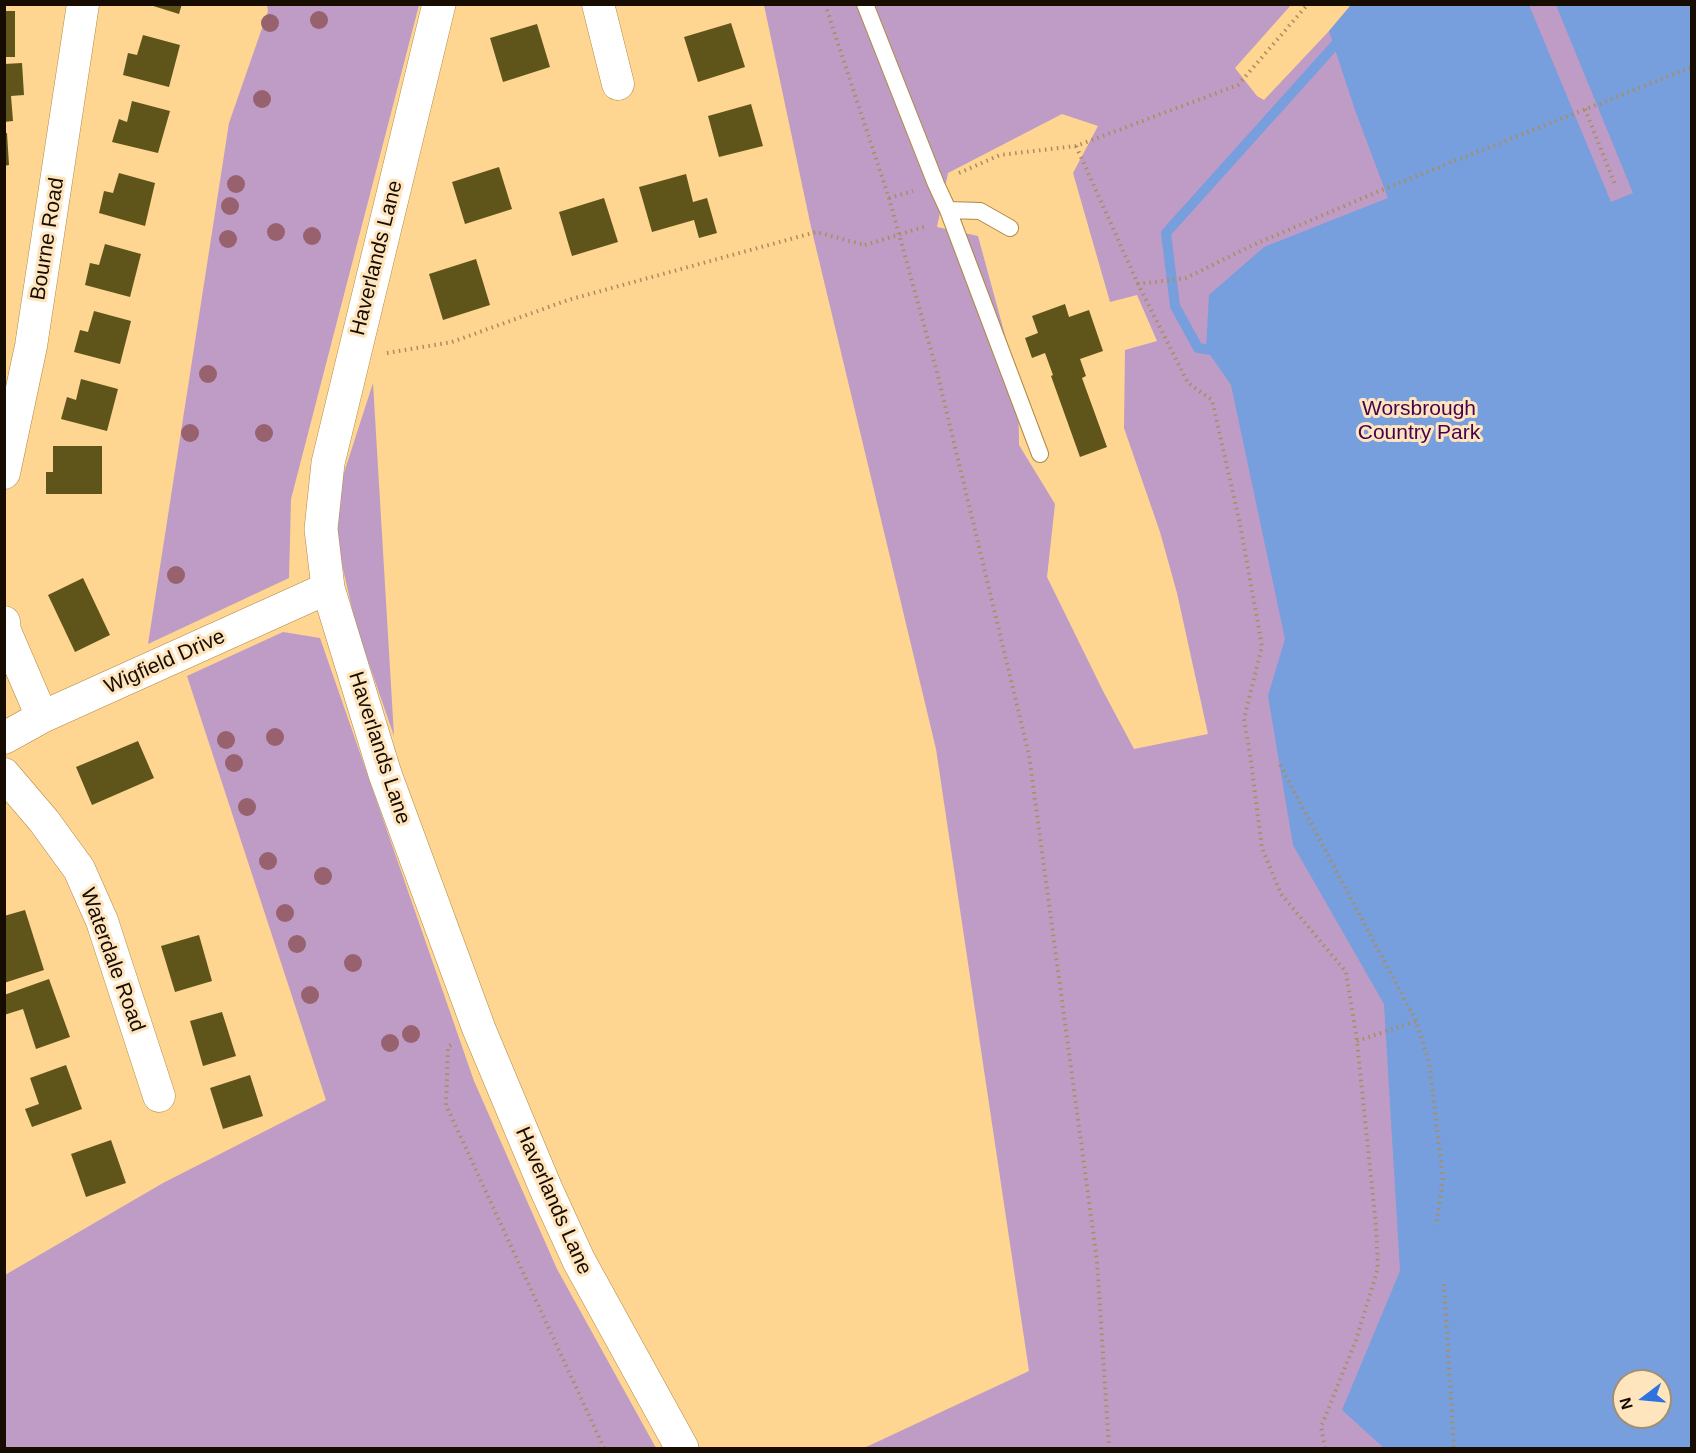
<!DOCTYPE html>
<html>
<head>
<meta charset="utf-8">
<style>
	body { margin:0 }
	#map { position:relative; width:1696px; height:1453px; overflow:hidden; background:#fed591; font-family:Arial,sans-serif }
	canvas { display:block }
	.frame { position:absolute; inset:0; border:6px solid #170c00; pointer-events:none }
	.north { position:absolute; left:1612px; top:1369px; width:60px; height:60px; box-sizing:border-box; background:#fee5be; border:2px solid #a28e72; border-radius:50%; rotate:254deg; font-size:16px; font-weight:700; line-height:24px; text-align:center; color:#170c00 }
	.north::after { content:''; display:block; margin:auto; width:21px; height:27px; background:#2f73e0; clip-path:polygon(50% 0,100% 100%,50% 72%,0 100%) }
</style>
</head>
<body>
<div id="map">
<canvas width="1696" height="1453"></canvas>
<div class="frame"></div>
<div class="north">N</div>
</div>
<script>
const ctx = document.querySelector('canvas').getContext('2d');
ctx.lineJoin = 'round';
function fill(path, color) { ctx.fillStyle = color; ctx.fill(path, 'evenodd'); }
const poly = rows => new Path2D(rows.map(r => 'M' + r).join(''));
function strokePath(path, color, width, dash) { ctx.strokeStyle = color; ctx.lineWidth = width; ctx.lineCap = dash ? 'butt' : 'round'; ctx.setLineDash(dash || []); ctx.stroke(path); }
function write(font, color, halo, rows, align = 'center') {
  ctx.font = font + ' Arial,sans-serif'; ctx.lineWidth = 6; ctx.setLineDash([]); ctx.textBaseline = 'middle'; ctx.strokeStyle = halo; ctx.fillStyle = color; for (const [text, x, y, turn = 0] of rows) {
    ctx.save(); ctx.translate(x, y); ctx.rotate((+turn || 0) * Math.PI / 180); ctx.textAlign = isNaN(turn) ? turn : align; if (halo) ctx.strokeText(text, 0, 0); ctx.fillText(text, 0, 0); ctx.restore();
  }
}
const green = poly([
	[267,5,419,5,291,499,289,578,148,644,229,123,268,11],
	[764,5,1291,5,1235,68,1257,96,1264,100,1329,31,1351,5,1691,5,1691,1448,864,1448,1029,1371,936,749,811,227],
	[1062,114,1098,126,1073,173,1110,302,1137,295,1157,341,1125,350,1124,428,1160,532,1177,593,1208,734,1134,749,1103,691,1047,577,1055,504,1019,445,1018,383,978,236,937,227,948,173],
	[1624,1381,1660,1381,1660,1417,1624,1417],
	[373,383,394,736,356,626,336,538,343,476],
	[283,632,320,638,474,1081,557,1269,656,1448,5,1448,5,1275,163,1183,326,1100,187,676]
]);
const water = poly([
	[1351,5,1529,5,1611,202,1633,193,1556,5,1691,5,1691,1448,1384,1448,1342,1410,1400,1271,1384,1004,1293,845,1268,696,1285,639,1231,385,1206,349,1209,295,1264,247,1388,198,1355,110,1329,31],
	[1624,1381,1660,1381,1660,1417,1624,1417]
]);
const stream = poly([
	[1219,351,1198,348,1175,306,1166,233,1335,45,1346,39]
]);
const building = poly([
	[147,4,182,4,179,14],
	[4,11,15,11,15,57,4,57],
	[731,23,745,67,698,82,684,37],
	[537,24,550,67,503,82,490,38],
	[143,35,180,45,169,87,123,75,128,53,137,55],
	[22,63,24,95,11,96,13,121,4,122,4,64],
	[132,101,170,111,158,153,112,142,119,119,127,122],
	[751,104,763,146,719,157,708,116],
	[4,133,7,133,9,165,4,166],
	[499,167,512,209,465,224,452,182],
	[119,173,155,183,145,226,99,213,104,191,113,193],
	[686,174,693,202,707,198,717,233,699,238,694,220,652,232,639,187],
	[604,198,618,242,572,256,559,212],
	[105,244,141,254,130,297,85,285,90,263,99,265],
	[476,259,490,305,443,320,429,274],
	[1065,304,1069,317,1089,310,1103,351,1080,359,1086,376,1082,378,1107,447,1080,457,1051,376,1053,375,1045,353,1032,358,1025,338,1038,333,1032,316],
	[94,311,131,321,120,364,74,352,80,330,88,332],
	[81,379,118,389,107,431,61,419,67,397,76,400],
	[53,446,102,446,102,494,46,494,46,472,53,472],
	[83,578,110,635,75,652,48,595],
	[138,741,154,778,92,805,76,767],
	[25,910,44,970,4,983,4,916],
	[199,935,212,981,175,992,161,946],
	[49,979,70,1037,36,1049,23,1009,4,1015,4,995],
	[222,1012,236,1056,203,1066,190,1021],
	[66,1065,82,1109,32,1127,25,1109,39,1104,30,1078],
	[250,1075,263,1116,223,1129,210,1088],
	[111,1140,126,1183,86,1197,71,1154]
]);
const path = poly([
	[825,4,889,198,937,372,1029,755,1097,1261,1109,1448],
	[1585,109,1616,187],
	[1076,146,1138,284],
	[959,173,1000,155,1076,146,1238,85,1308,4],
	[889,198,913,191],
	[387,353,452,342,568,300,816,232,865,245],
	[1280,765,1416,1021,1429,1062,1443,1178,1436,1226],
	[1357,1041,1416,1021],
	[451,1045,448,1047,446,1105,604,1448],
	[1444,1284,1454,1448],
	[1325,1448,1321,1427,1356,1340,1378,1268,1376,1226,1357,1041,1346,972,1281,894,1262,848,1250,754,1244,719,1262,646,1240,524,1212,400,1188,383,1138,284,1186,278,1253,245,1384,189,1692,67]
]);
const service = poly([
	[865,4,936,184,948,210,1040,454],
	[948,210,980,211,1010,228]
]);
const minor = poly([
	[598,4,618,84],
	[4,473,31,346,83,4],
	[4,622,5,631,42,717],
	[4,738,42,717,328,588],
	[4,774,44,821,79,869,102,921,159,1096]
]);
const tertiary = poly([
	[439,4,328,463,321,529,328,588,385,774,479,1029,546,1189,579,1261,682,1448]
]);
const pathBridge = poly([
	[865,245,927,226]
]);
const trees = [
	[319,20],
	[270,23],
	[262,99],
	[236,184],
	[230,206],
	[276,232],
	[312,236],
	[228,239],
	[208,374],
	[190,433],
	[264,433],
	[176,575],
	[275,737],
	[226,740],
	[234,763],
	[247,807],
	[268,861],
	[323,876],
	[285,913],
	[297,944],
	[353,963],
	[310,995],
	[411,1034],
	[390,1043]
];
const streetNames = [
	["Bourne Road",48,239,-81],
	["Haverlands Lane",377,258,-76],
	["Wigfield Drive",165,662,-24],
	["Haverlands Lane",379,748,72],
	["Waterdale Road",112,960,70],
	["Haverlands Lane",553,1201,66]
];
const parkNames = [
	["Worsbrough",1419,409],
	["Country Park",1419,433]
];
fill(green, '#be9cc6');
fill(water, '#779edd');
strokePath(stream, '#779edd', 10);
fill(building, '#5f551b');
strokePath(service, '#af8945', 18);
strokePath(minor, '#af8945', 33);
strokePath(tertiary, '#af8945', 34);
strokePath(path, '#ab8d5d', 4, [1.5, 4.5]);
strokePath(service, '#fff', 16);
strokePath(minor, '#fff', 32);
strokePath(tertiary, '#fff', 33);
strokePath(pathBridge, '#ab8d5d', 4, [1.5, 4.5]);
ctx.fillStyle = '#98616e';
for (const [x, y] of trees) { ctx.beginPath(); ctx.arc(x, y, 9, 0, 2 * Math.PI); ctx.fill(); }
write('21px', '#170c00', '#fee5be', streetNames);
write('21px', '#440251', '#fee5be', parkNames);
</script>
</body>
</html>
